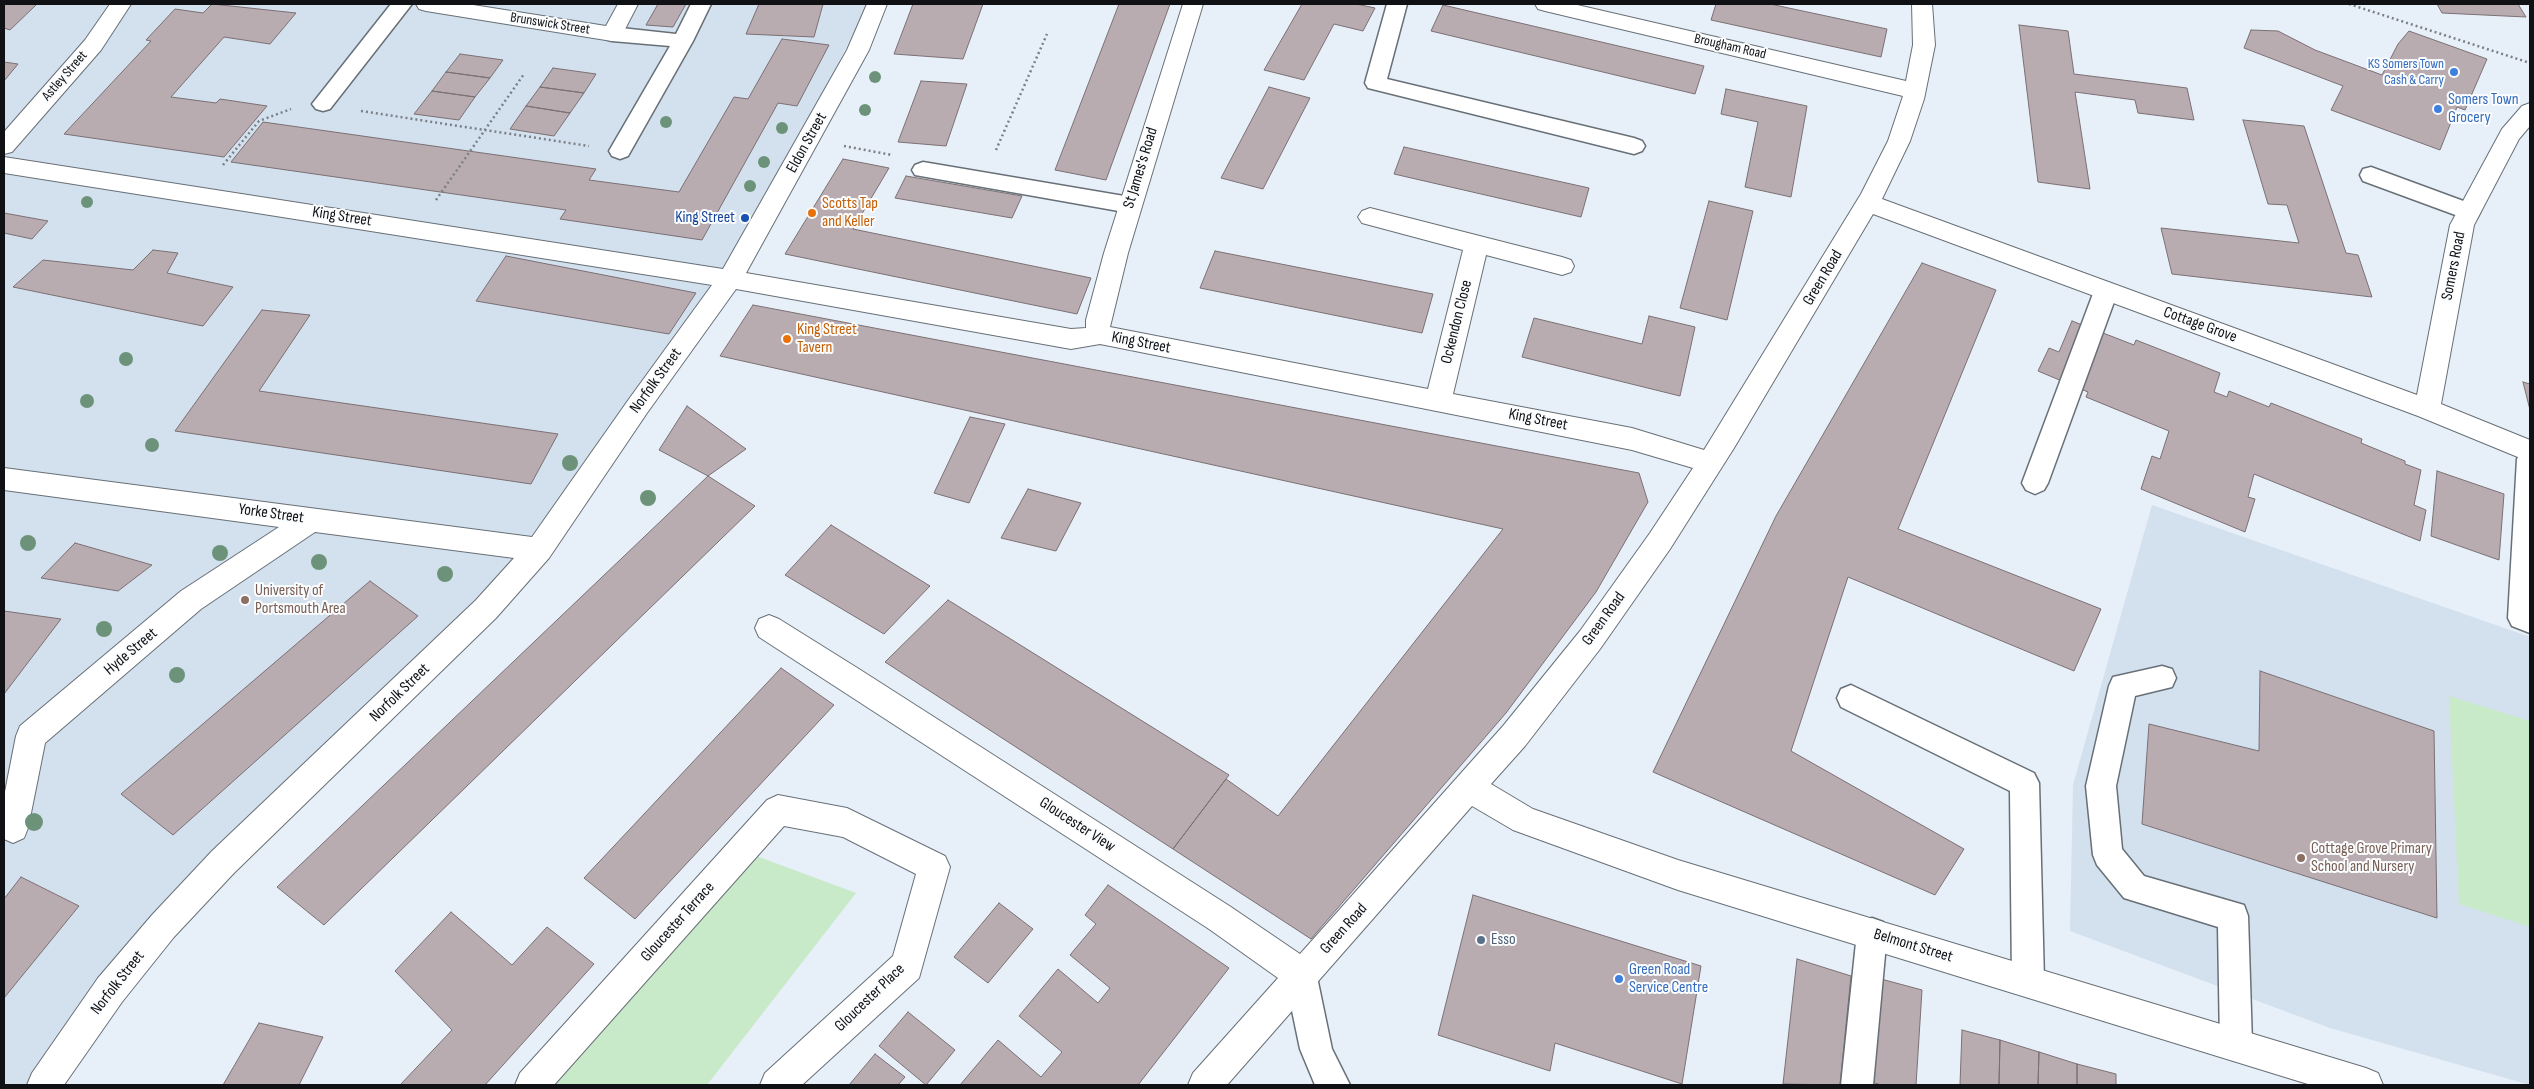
<!DOCTYPE html>
<html>
<head>
<meta charset="utf-8">
<style>
	body { margin:0 }
	#map { position:relative; width:2534px; height:1089px; overflow:hidden; background:#e7eff8; font-family:"Sofia Sans Condensed",sans-serif }
	canvas { display:block }
	.frame { position:absolute; inset:0; border:5px solid #0f1114; pointer-events:none }
</style>
</head>
<body>
<div id="map">
<canvas width="2534" height="1089"></canvas>
<div class="frame"></div>
</div>
<script>
const ctx = document.querySelector('canvas').getContext('2d');
ctx.lineJoin = 'round';
function fill(path, color) { ctx.fillStyle = color; ctx.fill(path, 'evenodd'); }
const poly = rows => new Path2D(rows.map(r => 'M' + r).join(''));
function strokePath(path, color, width, dash) { ctx.strokeStyle = color; ctx.lineWidth = width; ctx.lineCap = dash ? 'butt' : 'round'; ctx.setLineDash(dash || []); ctx.stroke(path); }
function write(font, color, halo, rows, align = 'center') {
  ctx.font = font + ' "Sofia Sans Condensed",sans-serif'; ctx.lineWidth = 4; ctx.setLineDash([]); ctx.textBaseline = 'middle'; ctx.strokeStyle = halo; ctx.fillStyle = color; for (const [text, x, y, turn = 0] of rows) {
    ctx.save(); ctx.translate(x, y); ctx.rotate((+turn || 0) * Math.PI / 180); ctx.textAlign = isNaN(turn) ? turn : align; if (halo) ctx.strokeText(text, 0, 0); ctx.fillText(text, 0, 0); ctx.restore();
  }
}
const built = poly([
	[4,4,868,4,730,279,566,511,163,926,54,1085,4,1085],
	[2152,505,2530,637,2530,1085,2330,1028,2070,931,2073,785]
]);
const green = poly([
	[2449,696,2530,721,2530,927,2459,904],
	[751,854,856,893,707,1085,555,1085]
]);
const building = poly([
	[4,4,37,4,10,30,4,28,4,4],
	[212,4,296,13,270,44,224,37,171,97,216,103,220,99,267,106,224,157,64,134,151,41,146,40,175,9,203,13,212,4],
	[658,4,686,4,673,27,646,25,658,4],
	[759,4,823,4,814,37,746,34,759,4],
	[913,4,983,4,963,59,894,54,913,4],
	[1119,4,1170,4,1106,180,1055,170,1119,4],
	[1302,4,1356,4,1375,8,1363,31,1334,24,1304,80,1264,70,1302,4],
	[1716,4,1770,4,1887,29,1881,57,1711,20,1716,4],
	[2437,4,2518,4,2526,17,2442,13,2437,4],
	[1443,5,1704,66,1695,94,1431,31,1443,5],
	[2019,25,2068,31,2074,74,2187,88,2194,120,2138,113,2135,100,2075,92,2090,189,2038,182,2019,25],
	[2251,30,2278,31,2315,50,2382,75,2398,44,2409,31,2487,59,2465,110,2457,107,2440,150,2331,110,2343,86,2244,48,2251,30],
	[782,39,829,45,797,106,778,103,702,240,560,219,566,210,231,162,263,122,596,169,589,180,679,192,734,97,748,99,782,39],
	[460,54,503,60,490,78,446,72,460,54],
	[4,62,18,64,4,81,4,62],
	[553,68,596,74,584,93,540,87,553,68],
	[446,72,490,78,475,97,432,91,446,72],
	[921,81,967,84,946,146,898,142,921,81],
	[540,87,584,93,570,113,526,106,540,87],
	[1269,87,1310,98,1263,189,1221,178,1269,87],
	[1726,89,1807,106,1791,197,1745,187,1758,122,1721,114,1726,89],
	[432,91,475,97,459,120,414,114,432,91],
	[526,106,570,113,554,136,510,129,526,106],
	[2243,120,2304,126,2346,253,2358,255,2372,297,2172,274,2161,228,2299,243,2287,205,2268,204,2243,120],
	[1404,147,1589,188,1581,217,1394,174,1404,147],
	[843,159,889,168,853,229,1091,278,1077,314,785,254,843,159],
	[906,176,1022,196,1012,218,895,198,906,176],
	[1709,201,1753,211,1727,320,1680,308,1709,201],
	[4,213,48,221,32,239,4,233,4,213],
	[153,250,178,253,167,273,233,287,203,326,13,287,43,260,133,270,153,250],
	[1215,251,1433,294,1422,333,1200,288,1215,251],
	[506,256,696,293,669,334,476,301,506,256],
	[1922,263,1996,290,1898,529,2101,609,2074,671,1848,577,1791,751,1964,849,1935,895,1653,772,1776,516,1922,263],
	[753,305,1639,473,1648,502,1596,592,1506,713,1311,939,1173,849,1226,779,1278,816,1503,529,720,356,753,305],
	[262,310,310,315,259,391,558,434,531,484,175,431,262,310],
	[1649,316,1695,327,1680,396,1522,357,1534,318,1642,344,1649,316],
	[2072,321,2134,345,2136,340,2220,373,2214,392,2227,397,2229,391,2269,407,2271,403,2362,439,2361,443,2405,461,2405,464,2421,470,2414,505,2426,510,2420,541,2254,474,2248,497,2255,499,2245,532,2141,489,2152,456,2160,459,2169,431,2086,397,2088,392,2038,371,2049,348,2059,352,2072,321],
	[2523,382,2530,384,2530,410,2523,382],
	[687,406,746,449,708,476,659,450,687,406],
	[970,417,1005,424,969,503,934,493,970,417],
	[2437,471,2504,494,2499,560,2431,536,2437,471],
	[708,476,755,506,324,925,277,887,708,476],
	[1028,489,1081,503,1056,551,1001,538,1028,489],
	[831,525,930,586,884,634,785,575,831,525],
	[75,543,152,565,118,591,41,578,75,543],
	[370,581,418,616,173,835,121,794,370,581],
	[948,600,1229,775,1173,849,885,662,948,600],
	[4,611,61,619,4,694,4,611],
	[781,668,834,705,635,919,584,878,781,668],
	[2260,671,2434,731,2437,918,2142,824,2149,724,2259,751,2260,671],
	[21,877,79,906,4,998,4,899,21,877],
	[1108,885,1229,968,1138,1085,960,1085,998,1040,1041,1077,1062,1052,1019,1016,1058,969,1098,1003,1110,988,1070,955,1096,924,1085,915,1108,885],
	[1473,895,1701,966,1682,1084,1555,1043,1550,1071,1438,1035,1473,895],
	[999,903,1033,929,988,983,954,957,999,903],
	[451,912,512,965,547,927,594,964,485,1085,400,1085,452,1030,395,971,451,912],
	[1797,959,1851,976,1840,1085,1783,1084,1797,959],
	[1881,979,1922,990,1916,1085,1881,1085,1872,1082,1881,979],
	[908,1012,955,1050,926,1085,879,1046,908,1012],
	[259,1023,323,1037,299,1085,223,1085,259,1023],
	[1962,1030,2000,1040,1999,1085,1960,1085,1962,1030],
	[2000,1040,2039,1052,2038,1085,1999,1085,2000,1040],
	[2039,1052,2077,1064,2077,1085,2038,1085,2039,1052],
	[875,1054,905,1077,898,1085,849,1085,875,1054],
	[2077,1064,2116,1074,2116,1085,2077,1085,2077,1064]
]);
const path = poly([
	[2349,4,2530,63],
	[361,111,589,146],
	[844,146,892,155],
	[996,150,1047,34],
	[223,165,259,121,291,109],
	[436,200,524,74]
]);
const lane = poly([
	[391,4,412,4,330,109,323,111,316,109,312,104,316,99,391,4],
	[691,4,711,4,693,41,628,156,620,159,612,156,609,151,670,46,612,41,605,39,602,34,605,29,612,27,676,34,691,4],
	[1387,4,1407,4,1387,79,1634,138,1642,141,1645,146,1642,151,1634,154,1368,88,1365,83,1387,4],
	[923,162,1130,197,1138,199,1141,205,1138,211,1130,213,915,175,912,170,915,165,923,162],
	[2371,167,2477,206,2480,212,2477,218,2469,220,2363,181,2360,175,2363,169,2371,167],
	[2106,282,2114,285,2118,291,2048,483,2044,490,2035,494,2026,490,2022,483,2094,291,2098,285,2106,282],
	[2530,449,2530,633,2512,626,2508,618,2517,459,2521,452,2530,449],
	[2162,666,2172,669,2176,678,2172,687,2135,696,2116,786,2122,849,2144,876,2244,905,2248,916,2252,1044,2247,1055,2236,1060,2225,1055,2220,1044,2218,927,2124,898,2097,865,2093,855,2086,786,2109,686,2113,677,2162,666],
	[1851,685,2034,773,2039,783,2044,981,2039,992,2028,997,2017,992,2012,981,2010,791,1841,707,1837,698,1841,689,1851,685],
	[1872,918,1883,922,1887,933,1873,1085,1841,1085,1857,933,1861,922,1872,918],
	[1301,961,1312,966,1317,977,1332,1049,1350,1085,1315,1085,1300,1049,1285,977,1290,966,1301,961]
]);
const street = poly([
	[110,4,131,4,101,50,12,152,4,154,4,132,85,40,110,4],
	[416,4,467,4,606,26,618,4,638,4,620,39,612,41,426,11,419,9,416,4],
	[867,4,887,4,869,50,746,273,1071,329,1086,328,1086,320,1104,253,1183,4,1203,4,1128,253,1110,327,1428,389,1463,250,1362,223,1358,217,1362,211,1370,208,1562,257,1571,260,1574,266,1571,272,1562,275,1486,255,1453,394,1632,428,1704,450,1861,194,1888,141,1903,96,1545,11,1538,9,1535,4,1573,4,1906,81,1913,45,1912,4,1932,4,1935,45,1924,99,1910,141,1882,199,2417,395,2450,225,2502,129,2522,106,2530,103,2530,126,2519,139,2474,225,2441,404,2530,440,2530,462,2418,416,1873,214,1734,448,1670,549,1600,649,1525,746,1491,784,1533,809,1678,860,2366,1068,2378,1073,2383,1085,2311,1085,1678,890,1513,830,1472,806,1227,1085,1188,1085,1193,1073,1278,978,1209,929,759,637,755,628,759,619,769,615,779,619,859,669,1231,907,1300,954,1503,726,1580,631,1650,533,1693,468,1632,450,1100,344,1071,349,736,289,647,413,549,558,496,618,234,873,174,937,122,1002,64,1085,27,1085,32,1073,98,978,152,915,212,851,476,600,514,558,315,532,201,609,45,743,28,828,24,838,13,843,4,839,4,797,16,736,20,726,181,591,279,527,4,490,4,468,532,537,629,399,712,285,4,173,4,157,723,269,847,50,867,4],
	[778,795,847,808,945,856,950,867,919,978,802,1085,760,1085,765,1073,893,956,916,874,843,837,784,826,554,1085,515,1085,520,1073,767,800,778,795]
]);
const trees = [
	[875,77,6],
	[865,110,6],
	[666,122,6],
	[782,128,6],
	[764,162,6],
	[750,186,6],
	[87,202,6],
	[126,359,7],
	[87,401,7],
	[152,445,7],
	[570,463,8],
	[648,498,8],
	[28,543,8],
	[220,553,8],
	[319,562,8],
	[445,574,8],
	[104,629,8],
	[177,675,8],
	[34,822,9]
];
const markers = [
	[2454,72,5,"#3f7fe0"],
	[2438,109,5,"#3f7fe0"],
	[812,213,5,"#e8710a"],
	[745,218,5,"#1a4fb4"],
	[787,339,5,"#e8710a"],
	[245,600,5,"#8d6e63"],
	[2301,858,5,"#8d6e63"],
	[1481,940,5,"#5c6f8a"],
	[1619,979,5,"#3f7fe0"]
];
const farStreetnames = [
	["Brunswick Street",550,24,9],
	["Brougham Road",1730,47,13],
	["Astley Street",65,76,-49]
];
const farShopnames = [
	["KS Somers Town",2444,64],
	["Cash & Carry",2444,80]
];
const shopNames = [
	["Somers Town",2448,100],
	["Grocery",2448,118],
	["Green Road",1629,970],
	["Service Centre",1629,988]
];
const streetNames = [
	["Eldon Street",807,143,-61],
	["St James's Road",1141,168,-73],
	["King Street",342,217,9],
	["Somers Road",2454,266,-79],
	["Green Road",1823,278,-59],
	["Ockendon Close",1457,322,-76],
	["Cottage Grove",2200,325,20],
	["King Street",1141,343,11],
	["Norfolk Street",656,381,-54],
	["King Street",1538,420,11],
	["Yorke Street",271,514,8],
	["Green Road",1604,619,-54],
	["Hyde Street",131,652,-40],
	["Norfolk Street",400,693,-44],
	["Gloucester View",1077,825,33],
	["Gloucester Terrace",678,922,-48],
	["Green Road",1344,929,-48],
	["Belmont Street",1913,946,17],
	["Norfolk Street",118,983,-52],
	["Gloucester Place",870,998,-44]
];
const foodNames = [
	["Scotts Tap",822,204],
	["and Keller",822,222],
	["King Street",797,330],
	["Tavern",797,348]
];
const transitNames = [
	["King Street",735,218]
];
const educationNames = [
	["University of",255,591],
	["Portsmouth Area",255,609],
	["Cottage Grove Primary",2311,849],
	["School and Nursery",2311,867]
];
const serviceNames = [
	["Esso",1491,940]
];
fill(built, '#d3e0ee');
fill(green, '#c9eac8');
fill(building, '#b8acb0');
strokePath(building, '#7b7074', 1);
strokePath(lane, '#687077', 3);
strokePath(street, '#687077', 2);
strokePath(path, '#7b8086', 2.5, [2, 3]);
fill(lane, '#fff');
fill(street, '#fff');
ctx.fillStyle = '#6c937a';
for (const [x, y, r] of trees) { ctx.beginPath(); ctx.arc(x, y, r, 0, 2 * Math.PI); ctx.fill(); }
for (const [x, y, r, color] of markers) { const dot = new Path2D(); dot.arc(x, y, r, 0, 2 * Math.PI); ctx.fillStyle = color; ctx.fill(dot); strokePath(dot, '#fafcfd', 2); }
write('14px', '#0f1114', '#fafcfd', farStreetnames);
write('14px', '#366cbe', '#fafcfd', farShopnames, 'right');
write('16px', '#366cbe', '#fafcfd', shopNames, 'left');
write('16px', '#0f1114', '#fafcfd', streetNames);
write('16px', '#c56008', '#fafcfd', foodNames, 'left');
write('16px', '#164399', '#fafcfd', transitNames, 'right');
write('16px', '#785e54', '#fafcfd', educationNames, 'left');
write('16px', '#4e5e75', '#fafcfd', serviceNames, 'left');
</script>
</body>
</html>
